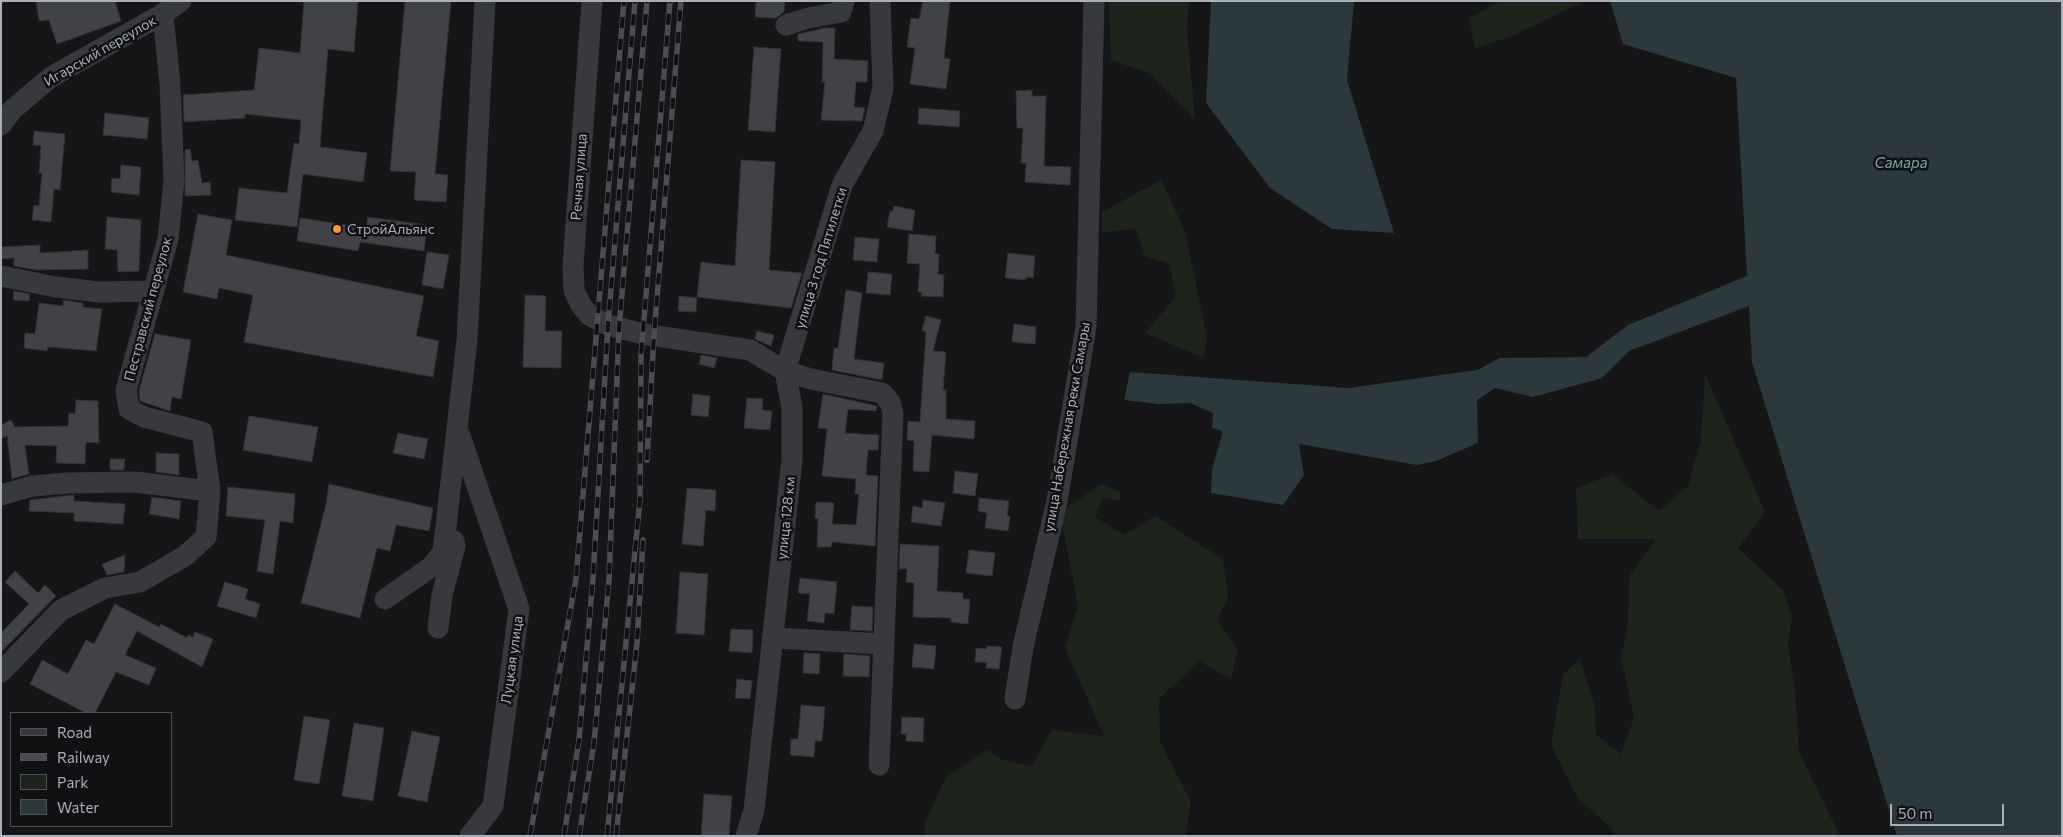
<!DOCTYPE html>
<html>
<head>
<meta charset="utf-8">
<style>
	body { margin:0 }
	#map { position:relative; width:2063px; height:837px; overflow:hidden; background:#161618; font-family:Commissioner,sans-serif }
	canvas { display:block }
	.frame { position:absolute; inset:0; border:2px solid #a8b0b9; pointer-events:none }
	.legend { position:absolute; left:10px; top:712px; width:162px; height:115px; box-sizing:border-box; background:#111113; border:1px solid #4d5155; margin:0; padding:6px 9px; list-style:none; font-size:15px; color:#a8b0b9 }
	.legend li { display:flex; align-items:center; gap:10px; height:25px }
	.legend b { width:25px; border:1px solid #4d5155 }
	.scale { position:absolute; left:1890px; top:804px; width:114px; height:22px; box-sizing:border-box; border:2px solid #a8b0b9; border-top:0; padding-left:6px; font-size:15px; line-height:18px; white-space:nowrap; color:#a8b0b9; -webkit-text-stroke:4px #111113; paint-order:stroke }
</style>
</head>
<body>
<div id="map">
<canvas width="2063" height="837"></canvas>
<div class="frame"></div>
<ul class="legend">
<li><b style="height:6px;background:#37393d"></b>Road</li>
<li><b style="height:6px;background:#4a4d53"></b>Railway</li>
<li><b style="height:14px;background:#1c241c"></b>Park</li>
<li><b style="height:14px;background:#2b383d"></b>Water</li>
</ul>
<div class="scale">50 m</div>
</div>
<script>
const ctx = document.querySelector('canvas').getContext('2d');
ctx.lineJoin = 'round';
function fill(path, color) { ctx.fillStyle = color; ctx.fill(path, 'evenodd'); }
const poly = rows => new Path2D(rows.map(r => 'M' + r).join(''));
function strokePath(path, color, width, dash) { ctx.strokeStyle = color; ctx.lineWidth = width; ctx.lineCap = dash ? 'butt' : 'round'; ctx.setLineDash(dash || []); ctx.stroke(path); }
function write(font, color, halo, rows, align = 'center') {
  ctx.font = font + ' Commissioner,sans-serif'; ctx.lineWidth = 5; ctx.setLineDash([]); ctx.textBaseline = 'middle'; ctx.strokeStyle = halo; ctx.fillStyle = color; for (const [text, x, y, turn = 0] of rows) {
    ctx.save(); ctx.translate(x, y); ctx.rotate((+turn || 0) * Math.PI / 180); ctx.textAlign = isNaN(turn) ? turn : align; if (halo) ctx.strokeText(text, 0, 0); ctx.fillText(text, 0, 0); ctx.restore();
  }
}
const green = poly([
	[1109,1,1189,1,1187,29,1195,120,1149,73,1111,60],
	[1501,1,1579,1,1580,3,1510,37,1475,48,1469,18],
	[1161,180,1185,231,1207,338,1203,358,1145,333,1176,296,1169,264,1145,256,1136,229,1102,233,1102,212],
	[1705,374,1765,512,1738,548,1783,590,1792,616,1788,644,1795,691,1799,752,1840,836,1616,836,1612,829,1577,797,1551,745,1563,674,1580,659,1594,704,1596,735,1621,754,1634,718,1621,657,1627,631,1630,575,1656,539,1578,539,1576,488,1612,474,1659,511,1688,486,1701,441],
	[1101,484,1120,491,1120,501,1102,498,1095,517,1124,535,1155,516,1223,559,1228,598,1217,620,1238,650,1231,679,1199,661,1159,699,1160,741,1191,802,1185,836,926,836,924,824,946,777,987,750,1003,760,1032,766,1052,730,1104,736,1065,648,1078,606,1060,513]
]);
const water = poly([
	[1211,1,1354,1,1347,80,1394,233,1332,229,1270,188,1206,103],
	[1610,1,2062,1,2062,836,1897,836,1752,362,1749,306,1629,351,1602,378,1533,397,1495,388,1477,400,1478,443,1436,461,1417,465,1299,444,1304,475,1283,505,1211,493,1212,470,1223,431,1212,428,1213,413,1190,403,1158,404,1124,400,1130,372,1348,388,1477,370,1500,358,1586,357,1628,325,1747,276,1736,78,1623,44]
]);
const building = poly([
	[36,1,115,1,121,21,57,44,49,20,39,21,36,1],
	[304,1,358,1,354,52,328,49,320,147,367,153,363,182,303,174,297,227,235,220,239,188,287,193,294,143,299,144,301,120,245,114,245,118,184,122,183,95,254,90,259,48,300,53,304,1],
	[405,1,451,1,435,174,448,175,446,202,414,200,416,172,390,171,405,1],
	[756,1,785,1,784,12,776,18,755,17,756,1],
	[923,1,950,1,944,58,950,59,946,89,910,84,915,48,907,47,911,18,919,19,923,1],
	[825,28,835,28,834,59,868,61,867,82,856,82,854,107,865,108,862,121,821,120,825,82,822,82,823,42,798,41,798,34,825,28],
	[754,47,781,49,775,132,748,130,754,47],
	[1032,90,1032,96,1046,96,1044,166,1071,167,1070,185,1025,182,1026,163,1021,163,1023,128,1017,128,1016,91,1032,90],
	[919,108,960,111,959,127,918,124,919,108],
	[105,113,149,118,147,139,103,135,105,113],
	[34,131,65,134,60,190,54,189,51,222,32,220,34,205,39,206,42,173,39,173,41,146,33,145,34,131],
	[190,149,192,161,198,160,202,183,210,182,211,195,185,196,185,150,190,149],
	[741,160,775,162,769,270,802,273,791,308,697,297,701,262,735,266,741,160],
	[121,165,141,167,139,195,111,192,112,178,120,179,121,165],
	[894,206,915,210,912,231,887,227,890,211,893,211,894,206],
	[198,214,232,220,226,255,424,296,416,336,439,341,433,377,244,342,253,295,219,288,217,299,183,292,198,214],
	[107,217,141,220,139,271,118,272,117,250,105,249,107,217],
	[368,217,427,225,424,251,360,242,358,251,297,241,300,218,366,228,368,217],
	[909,234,936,236,935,254,939,254,938,274,944,275,943,297,921,296,922,292,918,292,920,264,907,263,909,234],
	[855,237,879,239,877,262,853,260,855,237],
	[40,245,40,253,88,250,88,269,37,270,14,266,14,258,1,259,1,247,40,245],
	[427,252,449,255,443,289,422,285,427,252],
	[1008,253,1035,256,1033,278,1026,277,1026,280,1005,278,1008,253],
	[868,272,892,274,890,295,866,293,868,272],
	[846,290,862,293,854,359,884,363,882,380,832,370,834,348,838,348,846,290],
	[14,291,30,294,29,301,13,300,14,291],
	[525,295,546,296,545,331,562,331,561,368,523,367,525,295],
	[679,296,697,298,696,312,678,311,679,296],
	[63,300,83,303,83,307,102,309,96,351,48,347,47,351,24,348,25,333,35,334,39,303,63,306,63,300],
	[926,316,941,320,933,351,946,352,943,390,946,390,946,419,975,421,974,439,932,435,929,472,913,471,914,441,907,440,908,421,920,422,926,332,922,330,926,316],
	[1014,324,1036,327,1035,344,1012,342,1014,324],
	[757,331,774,335,771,346,755,339,757,331],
	[155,334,191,340,181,399,172,397,170,411,140,401,139,391,155,334],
	[701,355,717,358,714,368,699,364,701,355],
	[693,394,710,396,708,417,691,415,693,394],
	[823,394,877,406,876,411,848,409,845,433,879,435,878,450,868,450,866,475,878,476,875,546,832,542,831,547,817,547,818,519,815,518,816,502,834,503,832,524,856,525,859,494,855,494,856,479,822,476,827,429,818,428,823,394],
	[747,398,763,399,762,410,772,411,770,430,744,428,747,398],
	[76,400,98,401,99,443,86,442,85,464,56,463,57,446,25,445,29,474,12,479,7,436,1,439,1,425,11,420,15,427,68,426,69,413,75,414,76,400],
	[249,416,318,427,312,462,243,450,249,416],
	[398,433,428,439,424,459,393,453,398,433],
	[156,453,179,454,179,475,156,472,156,453],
	[110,459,125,459,124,470,110,470,110,459],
	[955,471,978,474,975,496,953,493,955,471],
	[329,484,433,508,429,531,396,525,390,551,377,548,360,618,301,603,326,504,329,484],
	[228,487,295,494,293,523,280,521,273,574,257,571,265,520,226,516,228,487],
	[687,488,716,490,715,511,706,510,703,546,682,544,687,488],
	[74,495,74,501,125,504,123,524,74,521,74,513,29,511,30,500,74,495],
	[152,497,181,501,179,519,149,514,152,497],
	[979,498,1009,501,1007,516,1010,516,1008,531,985,528,987,513,978,511,979,498],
	[923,500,945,503,941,526,911,522,913,506,922,508,923,500],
	[900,544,939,546,937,591,963,593,963,599,970,599,968,624,951,622,951,618,913,617,914,583,906,582,907,569,899,569,900,544],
	[969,550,995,553,992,576,966,573,969,550],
	[125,555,124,572,107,575,102,564,125,555],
	[15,571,38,593,45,585,56,596,1,652,1,633,29,604,5,582,15,571],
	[680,572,708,574,704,635,676,633,680,572],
	[800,578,837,582,834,614,825,613,824,623,807,621,810,594,798,593,800,578],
	[225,582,248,589,245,599,260,604,256,618,217,606,225,582],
	[115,604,159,627,161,624,187,638,188,635,193,637,195,632,213,639,202,667,137,631,125,655,156,668,149,685,116,672,95,713,86,713,30,684,42,660,68,674,86,640,94,644,115,604],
	[852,606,873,607,872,631,850,630,852,606],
	[731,629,753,630,752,653,729,651,731,629],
	[914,644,936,646,934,669,912,667,914,644],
	[987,646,1002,647,999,669,986,668,987,663,975,662,976,648,986,649,987,646],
	[804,653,820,654,819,674,803,673,804,653],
	[844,654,870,656,869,677,843,676,844,654],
	[737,679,752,681,750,699,735,698,737,679],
	[801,705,825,707,822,741,815,741,814,757,790,755,791,739,798,739,801,705],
	[304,716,330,720,319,784,294,780,304,716],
	[902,717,924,718,923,742,906,741,906,734,901,734,902,717],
	[354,723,384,728,373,801,342,796,354,723],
	[412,731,440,737,427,802,398,796,412,731],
	[704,794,732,796,729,836,701,836,704,794]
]);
const minor = poly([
	[592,1,573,265,574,290,581,305,589,315,608,325,643,334,750,350,785,371,811,379,882,393,890,402,893,413,879,765],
	[786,25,808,18,841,12,844,1],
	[1,125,12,110,51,77,163,14,181,1],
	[1,276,56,287,99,292,154,291],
	[459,433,519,609,493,806,470,836],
	[1,495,33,486,67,483,135,482,210,491],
	[385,599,431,567,443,552,467,340,485,1],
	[438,628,442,595,455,546,454,541],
	[774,638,884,644],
	[1,672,61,610,105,588,140,582,185,556,206,537,210,491,202,432,144,417,129,409,126,390,168,239,174,181,170,85,163,14],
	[1015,699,1023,647,1057,501,1086,327,1094,1],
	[746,836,754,810,792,459,792,408,785,371,842,185,873,131,883,88,880,1]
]);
const rail = poly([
	[647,460,654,335,681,1],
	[530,836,576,579,624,1],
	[564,836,579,740,593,578,608,325,635,1],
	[579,836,594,743,609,580,619,328,647,1],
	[607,836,640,500,641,356,670,1],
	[616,836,637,643,643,540]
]);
const markers = [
	[337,229,5,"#fa942c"]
];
const streetNames = [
	["Игарский переулок",100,51,-30],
	["Речная улица",579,177,-86],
	["улица 3 год Пятилетки",821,258,-73],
	["Пестравский переулок",148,309,-75],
	["улица Набережная реки Самары",1067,427,-80],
	["улица 128 км",786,518,-84],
	["Луцкая улица",512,660,-82]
];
const poiNames = [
	["СтройАльянс",347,229]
];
const waterNames = [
	["Самара",1901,163]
];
fill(green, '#1c241c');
fill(water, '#2b383d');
fill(building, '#404245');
strokePath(building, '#303134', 1);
strokePath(minor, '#37393d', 21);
strokePath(rail, '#4a4d53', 5.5);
strokePath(rail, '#111113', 4, [11]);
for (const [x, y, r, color] of markers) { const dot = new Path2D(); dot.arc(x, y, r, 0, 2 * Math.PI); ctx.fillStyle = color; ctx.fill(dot); strokePath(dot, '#111113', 2); }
write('14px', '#a8b0b9', '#111113', streetNames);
write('14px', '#a8b0b9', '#111113', poiNames, 'left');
write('italic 15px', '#7da4b5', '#111113', waterNames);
</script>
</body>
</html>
